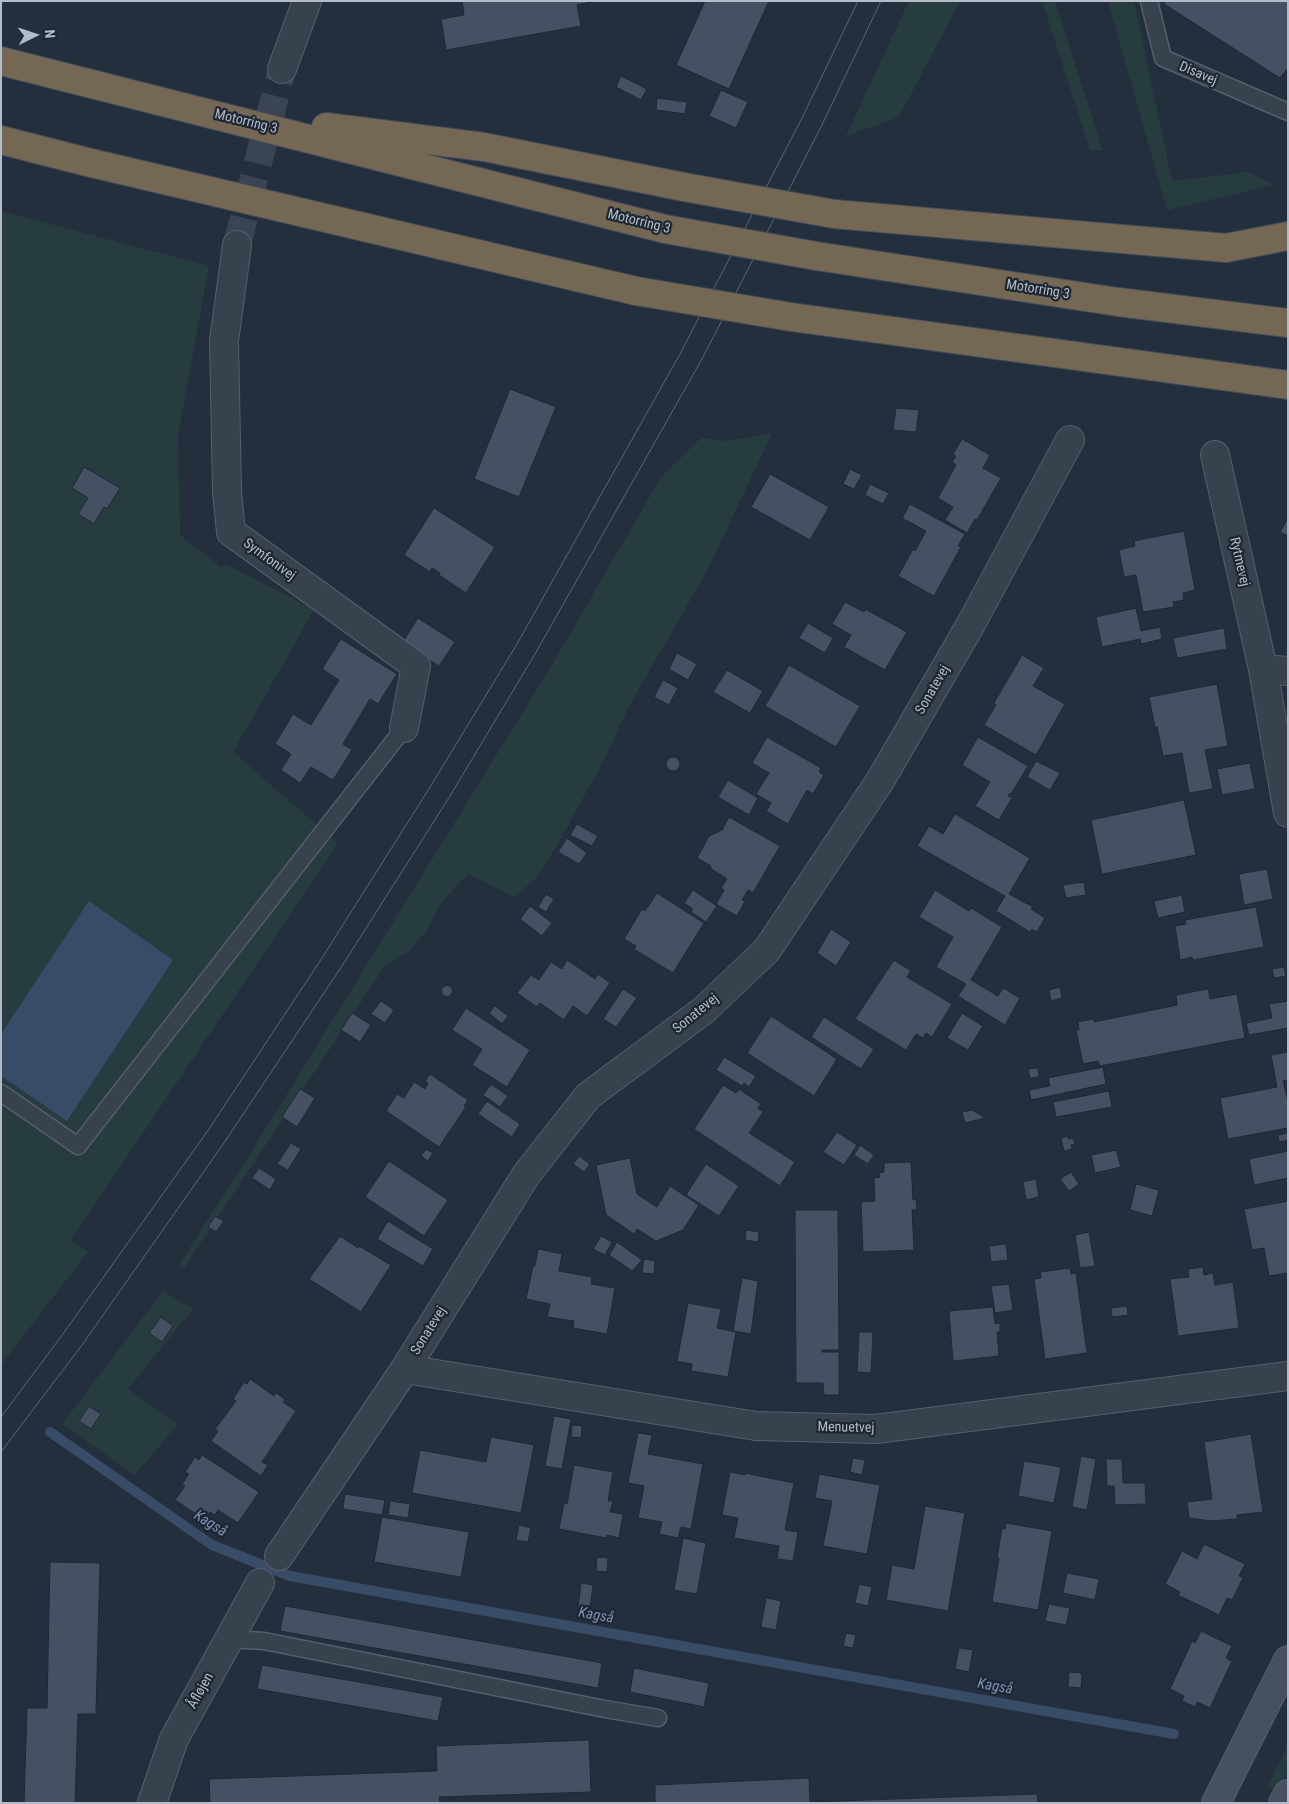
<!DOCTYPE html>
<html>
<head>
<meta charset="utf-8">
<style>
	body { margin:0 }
	#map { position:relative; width:1289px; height:1804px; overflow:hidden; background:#242f3e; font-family:"Roboto Condensed",sans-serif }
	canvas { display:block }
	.frame { position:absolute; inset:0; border:2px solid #b4bcc9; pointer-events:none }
	.north { position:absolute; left:10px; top:10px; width:50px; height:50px; -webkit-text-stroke:4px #1d2633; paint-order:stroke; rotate:86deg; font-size:14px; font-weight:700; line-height:20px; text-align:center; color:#b4bcc9 }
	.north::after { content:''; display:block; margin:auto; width:18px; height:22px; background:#b4bcc9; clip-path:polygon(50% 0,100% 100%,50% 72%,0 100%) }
</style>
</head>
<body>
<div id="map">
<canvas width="1289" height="1804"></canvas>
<div class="frame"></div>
<div class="north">N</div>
</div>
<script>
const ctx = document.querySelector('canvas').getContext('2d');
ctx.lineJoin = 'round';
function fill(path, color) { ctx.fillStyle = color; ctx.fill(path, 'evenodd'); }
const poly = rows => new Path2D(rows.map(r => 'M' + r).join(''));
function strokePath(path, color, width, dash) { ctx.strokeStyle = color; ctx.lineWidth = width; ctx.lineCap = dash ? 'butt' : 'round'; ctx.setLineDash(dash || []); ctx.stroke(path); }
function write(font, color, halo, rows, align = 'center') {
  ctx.font = font + ' "Roboto Condensed",sans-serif'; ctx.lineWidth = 4.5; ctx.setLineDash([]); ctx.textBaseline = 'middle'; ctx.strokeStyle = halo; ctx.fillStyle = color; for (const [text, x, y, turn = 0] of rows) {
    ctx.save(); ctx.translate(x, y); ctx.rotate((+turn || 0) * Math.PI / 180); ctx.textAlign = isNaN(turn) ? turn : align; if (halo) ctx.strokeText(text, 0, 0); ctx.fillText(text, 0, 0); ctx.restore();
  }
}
const green = poly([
	[909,1,960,1,899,117,846,136],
	[1042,1,1055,1,1103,151,1090,150],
	[1108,1,1134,1,1172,181,1248,172,1275,185,1167,210],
	[1,211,209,266,178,435,180,535,221,567,226,564,314,610,233,752,338,843,71,1240,88,1252,1,1365],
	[772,433,707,571,629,706,605,758,560,840,537,877,515,897,468,874,439,905,427,931,408,952,385,966,184,1268,178,1266,248,1157,552,665,661,477,701,438,727,441],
	[163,1291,193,1309,128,1389,178,1424,135,1475,62,1424],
	[1288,1746,1288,1770,1277,1791,1267,1787]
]);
const water = poly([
	[89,901,173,960,67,1121,1,1076,1,1034]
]);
const stream = poly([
	[50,1432,212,1545,290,1576,1174,1734]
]);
const building = poly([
	[462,1,591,1,591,2,577,5,581,26,446,50,441,19,464,15,462,1],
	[705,1,769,1,729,89,676,65,705,1],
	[1166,1,1288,1,1288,68,1280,78,1164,4,1166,1],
	[621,76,647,89,641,100,616,87,621,76],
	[721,90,748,102,736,128,709,116,721,90],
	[657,98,687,102,685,114,656,110,657,98],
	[510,389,556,407,519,497,474,479,510,389],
	[896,408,919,410,916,432,893,430,896,408],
	[962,439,990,455,983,468,1001,478,977,520,975,519,967,533,945,520,953,507,938,498,956,465,952,462,956,456,953,454,962,439],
	[84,467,120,488,107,509,104,507,94,524,78,514,88,498,72,488,84,467],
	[850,469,862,475,854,489,843,484,850,469],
	[770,474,829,507,810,540,751,507,770,474],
	[870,484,889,493,883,504,865,495,870,484],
	[910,504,965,534,958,546,961,547,934,596,898,576,913,549,915,551,926,531,902,518,910,504],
	[434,508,495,547,466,593,439,575,440,573,432,568,430,572,404,555,434,508],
	[1288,518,1288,536,1280,532,1288,518],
	[1184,531,1195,590,1183,593,1184,600,1173,602,1174,607,1143,612,1136,575,1124,577,1119,550,1135,546,1134,541,1184,531],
	[845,602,864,612,865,609,907,632,885,670,844,647,851,635,832,624,845,602],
	[1136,608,1141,631,1160,627,1162,639,1141,644,1140,639,1102,647,1096,617,1136,608],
	[418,618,455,642,439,666,402,643,418,618],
	[808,623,833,638,825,653,799,638,808,623],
	[1224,628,1227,649,1177,658,1173,638,1224,628],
	[341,639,397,674,378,704,370,699,343,744,352,750,333,780,311,767,300,783,281,770,291,754,275,744,293,714,311,725,339,680,322,669,341,639],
	[677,653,697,664,688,680,669,669,677,653],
	[1022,655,1044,668,1033,686,1065,704,1036,755,984,725,996,705,994,703,1022,655],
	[789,665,860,706,836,747,765,706,789,665],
	[727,670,763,691,750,713,713,692,727,670],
	[663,680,678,688,669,705,654,697,663,680],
	[1217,684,1228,746,1205,750,1213,789,1189,793,1182,753,1163,756,1157,727,1155,727,1149,697,1217,684],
	[767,737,821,768,819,772,824,775,813,794,807,790,788,824,766,811,771,803,756,794,769,773,752,763,767,737],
	[978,737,1028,766,1011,794,1010,793,1008,796,1012,798,999,820,975,806,990,782,962,765,978,737],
	'666 764a7 7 0 1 1 14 0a7 7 0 1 1-14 0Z',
	[1036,761,1060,773,1050,790,1027,777,1036,761],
	[1250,763,1255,789,1222,795,1217,769,1250,763],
	[728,780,758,798,749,815,718,797,728,780],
	[1184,800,1196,855,1102,874,1091,820,1184,800],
	[955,814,1030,858,1009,894,1033,907,1031,909,1045,918,1037,932,1032,929,1030,932,996,911,1005,896,917,846,929,826,943,834,955,814],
	[729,817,780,846,753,893,748,890,742,900,745,901,737,916,716,904,724,890,721,888,727,879,710,868,711,866,697,858,709,836,722,830,729,817],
	[577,824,598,836,592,846,570,835,577,824],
	[567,838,587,853,579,864,558,852,567,838],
	[1267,869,1273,899,1244,905,1239,874,1267,869],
	[1084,882,1086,895,1066,898,1063,885,1084,882],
	[693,890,717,906,706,922,691,912,693,909,684,903,693,890],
	[935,890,969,911,971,908,1002,927,971,980,998,996,1003,988,1020,998,1005,1025,958,996,966,984,936,967,953,937,919,917,935,890],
	[657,893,704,923,673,973,634,949,636,946,624,939,642,909,645,911,657,893],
	[546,894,554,899,546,912,538,907,546,894],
	[1182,895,1185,912,1158,918,1154,901,1182,895],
	[530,906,552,923,542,936,520,919,530,906],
	[1256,907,1264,947,1193,960,1192,957,1180,960,1175,926,1186,924,1185,920,1256,907],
	[831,929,851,942,836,966,817,953,831,929],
	[567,960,595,979,598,974,610,983,587,1016,573,1006,564,1020,540,1003,537,1007,517,993,531,975,539,980,551,962,562,969,567,960],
	[894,960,911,971,907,977,952,1004,932,1037,926,1033,923,1038,916,1034,906,1050,855,1019,894,960],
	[1284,967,1286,976,1274,978,1272,969,1284,967],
	'441.5 991a5.5 5.5 0 1 1 11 0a5.5 5.5 0 1 1-11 0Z',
	[1060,987,1062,998,1051,1001,1049,990,1060,987],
	[623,989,637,998,616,1027,603,1019,623,989],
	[1208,989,1210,999,1237,994,1245,1038,1100,1066,1098,1061,1083,1064,1076,1030,1079,1030,1078,1022,1093,1019,1094,1022,1177,1005,1176,995,1208,989],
	[381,1001,394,1010,385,1023,371,1014,381,1001],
	[1288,1001,1288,1028,1249,1035,1246,1023,1272,1018,1269,1004,1288,1001],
	[495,1006,508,1016,502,1024,489,1013,495,1006],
	[466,1008,530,1050,507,1087,472,1065,482,1049,452,1030,466,1008],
	[352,1013,371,1025,360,1042,341,1030,352,1013],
	[962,1013,983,1026,968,1050,947,1038,962,1013],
	[771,1016,837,1059,814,1096,747,1053,771,1016],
	[824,1017,874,1049,861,1069,811,1037,824,1017],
	[1288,1052,1288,1080,1283,1081,1288,1102,1288,1128,1228,1139,1220,1098,1277,1087,1271,1055,1288,1052],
	[724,1057,756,1076,749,1087,744,1083,742,1086,716,1070,724,1057],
	[1103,1067,1106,1084,1031,1100,1029,1090,1050,1086,1048,1078,1103,1067],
	[1038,1068,1039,1077,1030,1078,1028,1069,1038,1068],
	[430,1074,468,1100,464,1106,466,1107,439,1147,386,1111,397,1094,404,1098,414,1082,425,1089,428,1083,425,1081,430,1074],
	[491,1084,508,1096,500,1107,483,1095,491,1084],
	[723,1085,736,1093,739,1089,761,1104,758,1108,763,1112,749,1133,795,1162,780,1186,694,1129,723,1085],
	[300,1089,315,1098,297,1127,282,1117,300,1089],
	[1109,1091,1112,1107,1056,1117,1053,1102,1109,1091],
	[487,1101,520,1124,512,1137,478,1114,487,1101],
	[972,1110,985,1118,965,1123,962,1112,972,1110],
	[837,1132,857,1145,844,1165,823,1152,837,1132],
	[1288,1133,1288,1140,1279,1142,1278,1135,1288,1133],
	[1068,1136,1068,1139,1073,1138,1075,1144,1071,1145,1072,1149,1064,1151,1061,1138,1068,1136],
	[291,1143,301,1149,288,1170,277,1164,291,1143],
	[860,1145,874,1155,868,1164,854,1155,860,1145],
	[426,1149,433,1153,428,1161,421,1156,426,1149],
	[1116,1150,1121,1167,1095,1173,1091,1155,1116,1150],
	[1288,1151,1288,1178,1254,1185,1249,1159,1288,1151],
	[579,1156,590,1164,584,1172,573,1164,579,1156],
	[630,1158,637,1194,657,1207,670,1186,699,1205,683,1230,656,1241,637,1229,634,1234,606,1215,596,1165,630,1158],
	[389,1161,448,1200,424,1236,365,1197,389,1161],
	[911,1162,913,1200,916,1199,917,1210,912,1210,914,1250,863,1252,861,1202,875,1201,874,1178,880,1177,879,1173,884,1172,884,1163,911,1162],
	[706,1164,739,1186,719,1216,686,1195,706,1164],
	[259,1168,276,1179,270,1190,252,1178,259,1168],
	[1071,1172,1079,1184,1069,1191,1060,1179,1071,1172],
	[1036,1179,1039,1197,1026,1200,1023,1182,1036,1179],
	[1136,1184,1159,1190,1152,1216,1130,1210,1136,1184],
	[1288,1201,1288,1273,1269,1276,1264,1248,1252,1250,1244,1209,1288,1201],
	[795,1210,838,1210,839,1350,822,1350,822,1352,839,1352,839,1395,824,1395,823,1383,796,1383,795,1210],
	[215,1216,224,1221,216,1232,208,1227,215,1216],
	[388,1221,433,1249,423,1266,377,1239,388,1221],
	[746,1230,759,1232,758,1242,745,1240,746,1230],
	[1089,1232,1095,1266,1080,1268,1075,1235,1089,1232],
	[340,1236,358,1248,359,1246,391,1265,361,1312,309,1279,340,1236],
	[601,1236,612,1242,605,1255,593,1249,601,1236],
	[617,1242,642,1260,632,1271,609,1255,617,1242],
	[1006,1244,1008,1260,991,1262,989,1246,1006,1244],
	[538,1249,562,1254,559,1271,592,1277,591,1284,615,1288,607,1334,573,1328,574,1321,547,1317,550,1304,526,1299,533,1266,535,1266,538,1249],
	[644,1259,655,1261,654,1274,642,1273,644,1259],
	[1203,1267,1204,1275,1213,1273,1215,1285,1233,1282,1239,1328,1178,1336,1170,1279,1189,1277,1188,1269,1203,1267],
	[1070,1268,1071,1274,1076,1273,1087,1353,1045,1359,1034,1279,1041,1278,1040,1272,1070,1268],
	[742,1278,758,1281,751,1334,733,1331,742,1278],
	[1009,1284,1013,1310,995,1313,991,1286,1009,1284],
	[688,1303,721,1309,717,1328,736,1332,728,1377,691,1371,692,1364,677,1361,688,1303],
	[1127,1306,1128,1315,1112,1317,1111,1308,1127,1306],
	[993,1307,995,1324,1000,1323,1000,1332,997,1332,999,1356,953,1361,949,1311,993,1307],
	[161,1317,173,1326,162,1342,149,1333,161,1317],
	[859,1332,873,1332,871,1373,857,1372,859,1332],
	[250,1379,274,1396,276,1393,285,1399,283,1402,296,1411,262,1462,268,1465,261,1476,211,1441,218,1431,215,1429,236,1401,233,1399,244,1382,247,1384,250,1379],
	[89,1406,101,1414,91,1429,79,1421,89,1406],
	[554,1416,571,1419,562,1469,545,1466,554,1416],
	[572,1425,582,1426,581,1438,571,1437,572,1425],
	[638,1433,652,1435,648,1454,703,1464,691,1529,681,1527,678,1538,659,1534,662,1522,638,1518,644,1486,628,1483,638,1433],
	[1251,1434,1263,1512,1237,1515,1237,1519,1211,1521,1189,1518,1187,1502,1212,1499,1204,1442,1251,1434],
	[491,1437,534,1445,521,1513,412,1493,420,1450,486,1462,491,1437],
	[202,1455,259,1492,238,1523,218,1510,215,1515,210,1512,205,1520,175,1500,185,1486,182,1484,189,1474,185,1472,195,1457,199,1460,202,1455],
	[1081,1456,1096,1459,1087,1510,1072,1507,1081,1456],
	[853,1458,865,1460,862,1475,850,1472,853,1458],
	[1106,1459,1122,1459,1123,1483,1145,1483,1146,1504,1115,1505,1114,1486,1107,1486,1106,1459],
	[1024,1461,1061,1467,1054,1503,1018,1496,1024,1461],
	[574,1465,613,1472,608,1501,613,1501,610,1512,623,1514,619,1538,607,1535,606,1538,559,1529,564,1503,567,1504,574,1465],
	[730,1472,745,1475,745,1473,794,1483,785,1530,798,1532,793,1561,777,1559,779,1546,734,1538,738,1518,722,1515,730,1472],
	[819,1474,880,1485,867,1554,823,1546,832,1501,815,1498,819,1474],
	[345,1494,385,1500,382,1515,343,1509,345,1494],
	[390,1501,410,1504,408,1518,388,1515,390,1501],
	[925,1506,965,1513,948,1611,886,1600,892,1565,914,1569,925,1506],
	[382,1517,469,1532,461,1577,374,1562,382,1517],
	[1006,1523,1052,1531,1038,1610,992,1602,999,1558,997,1558,1002,1528,1005,1529,1006,1523],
	[519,1525,531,1528,528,1542,516,1540,519,1525],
	[683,1538,706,1543,697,1594,674,1590,683,1538],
	[1204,1544,1245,1564,1239,1576,1243,1578,1232,1600,1227,1598,1219,1615,1178,1595,1180,1592,1165,1584,1182,1551,1197,1559,1204,1544],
	[597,1557,608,1558,607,1572,596,1571,597,1557],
	[50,1562,100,1563,96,1714,78,1714,75,1803,24,1803,27,1708,47,1708,50,1562],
	[1067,1573,1099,1579,1095,1600,1063,1593,1067,1573],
	[581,1583,593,1585,590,1610,578,1608,581,1583],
	[859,1584,872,1587,868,1606,855,1603,859,1584],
	[766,1598,781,1601,776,1630,761,1627,766,1598],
	[1049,1604,1070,1608,1066,1625,1045,1621,1049,1604],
	[285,1606,602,1663,598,1688,280,1631,285,1606],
	[1201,1631,1232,1646,1226,1658,1232,1661,1210,1708,1197,1702,1195,1707,1182,1701,1184,1696,1170,1689,1192,1641,1195,1643,1201,1631],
	[846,1633,856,1635,853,1648,843,1646,846,1633],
	[959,1648,973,1650,969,1672,955,1669,959,1648],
	[262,1665,443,1697,438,1721,257,1689,262,1665],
	[634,1668,709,1683,704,1707,630,1692,634,1668],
	[1069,1672,1082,1673,1081,1688,1068,1687,1069,1672],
	[589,1740,591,1792,439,1797,440,1803,210,1803,209,1779,437,1771,436,1746,589,1740],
	[809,1778,810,1802,1037,1794,1038,1803,655,1803,655,1785,809,1778]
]);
const streetTunnel = poly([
	[237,245,282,69]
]);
const lane = poly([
	[1149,1,1163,58,1288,112],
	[1,1093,78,1146,404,728],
	[230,1639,264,1641,605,1709,658,1718]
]);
const street = poly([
	[282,69,307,1],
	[237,245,224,341,227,492,231,532,416,666,404,728],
	[1215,455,1263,669,1288,813],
	[1263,669,1288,671],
	[405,1369,756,1426,876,1429,1288,1376],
	[279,1556,405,1369,526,1175,588,1096,704,1010,767,950,880,781,971,624,1070,440],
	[152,1803,174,1739,260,1583]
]);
const secondary = poly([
	[1216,1803,1288,1660],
	[1283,1803,1288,1794]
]);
const highway = poly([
	[1,61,665,229],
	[326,127,484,147,684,187],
	[1,140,87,162,636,291],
	[834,214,1226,248,1288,236],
	[816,256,1118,302,1288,323],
	[791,317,1288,385]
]);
const tram = poly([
	[1,1417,63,1334,209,1129,322,958,432,784,517,644,680,354,802,118,858,1],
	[1,1452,82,1345,226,1140,340,969,450,796,535,654,702,359,821,127,881,1]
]);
const highwayBridge = poly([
	[684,187,834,214],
	[665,229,816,256],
	[636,291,791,317]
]);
const streetNames = [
	["Disavej",1198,74,23],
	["Motorring 3",246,122,14],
	["Motorring 3",639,222,14],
	["Motorring 3",1038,290,9],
	["Symfonivej",269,560,36],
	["Rytmevej",1239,562,77],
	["Sonatevej",933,690,-60],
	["Sonatevej",696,1014,-39],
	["Sonatevej",429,1331,-58],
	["Menuetvej",846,1428,1],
	["Åfløjen",201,1691,-61]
];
const waterNames = [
	["Kagså",210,1524,32],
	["Kagså",596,1616,10],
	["Kagså",995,1687,10]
];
fill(green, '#263c3f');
fill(water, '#394c67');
strokePath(stream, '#394c67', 10);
fill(building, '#455162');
strokePath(building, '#1f2835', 1);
strokePath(streetTunnel, '#3a4453', 28, [28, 14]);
strokePath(lane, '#565f6c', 19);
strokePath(street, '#565f6c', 30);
strokePath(secondary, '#565f6c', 30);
strokePath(highway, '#434c59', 30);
strokePath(lane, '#38414e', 16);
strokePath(street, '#38414e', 28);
strokePath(secondary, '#465061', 28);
strokePath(highway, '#746855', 28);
strokePath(tram, '#5a6575', 1);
strokePath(highwayBridge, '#434c59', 30, []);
strokePath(highwayBridge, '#746855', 28);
write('14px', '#b4bcc9', '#1d2633', streetNames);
write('italic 15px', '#7c92b1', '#1d2633', waterNames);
</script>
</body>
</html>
